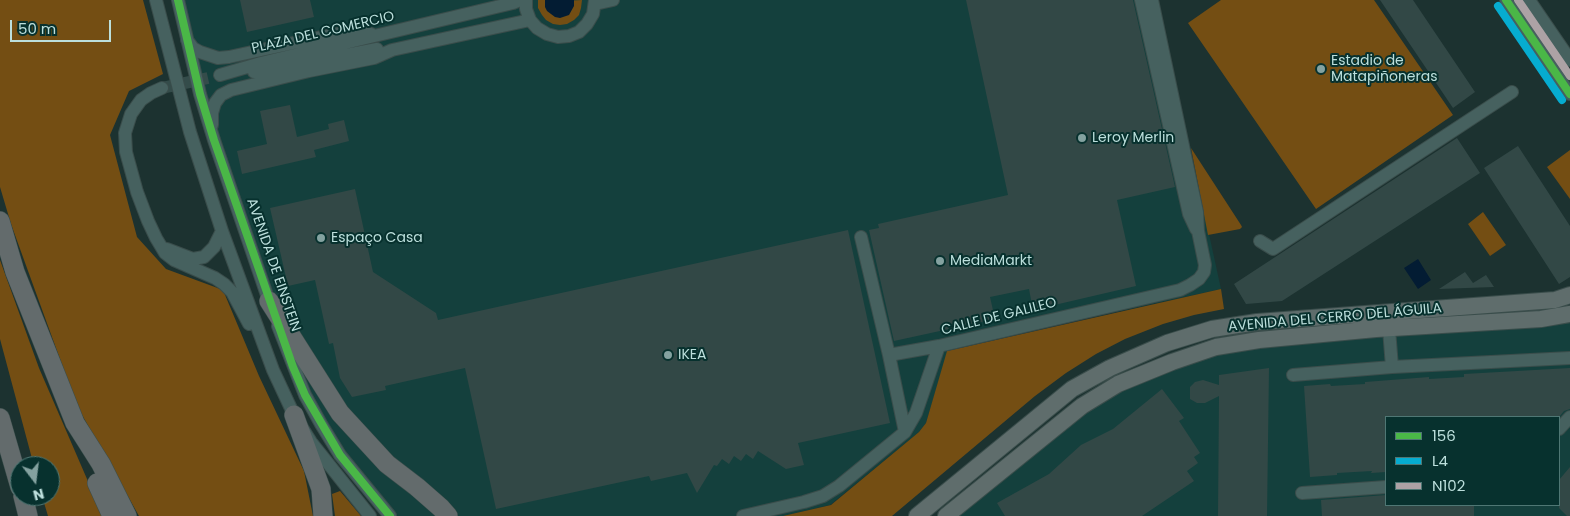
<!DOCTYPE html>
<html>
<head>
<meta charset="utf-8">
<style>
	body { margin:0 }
	#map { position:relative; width:1570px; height:516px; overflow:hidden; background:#1c3230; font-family:Poppins,sans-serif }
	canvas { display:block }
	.legend { position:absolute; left:1385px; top:416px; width:175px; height:90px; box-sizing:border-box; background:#07312e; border:1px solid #4f7774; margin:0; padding:6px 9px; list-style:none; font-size:15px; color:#bcdfdc }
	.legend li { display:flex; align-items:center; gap:10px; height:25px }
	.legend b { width:25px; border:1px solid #4f7774 }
	.north { position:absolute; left:10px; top:456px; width:50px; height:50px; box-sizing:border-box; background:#07312e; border:1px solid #4f7774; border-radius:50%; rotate:165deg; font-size:14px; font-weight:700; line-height:20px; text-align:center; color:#bcdfdc }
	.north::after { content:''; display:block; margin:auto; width:18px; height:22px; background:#84a2a0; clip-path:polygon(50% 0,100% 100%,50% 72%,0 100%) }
	.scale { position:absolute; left:10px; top:20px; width:101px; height:22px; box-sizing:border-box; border:2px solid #bcdfdc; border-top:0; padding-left:6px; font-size:15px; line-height:18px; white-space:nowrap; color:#bcdfdc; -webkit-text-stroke:4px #07312e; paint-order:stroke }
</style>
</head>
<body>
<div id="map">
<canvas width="1570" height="516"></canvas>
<ul class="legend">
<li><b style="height:6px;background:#4ab747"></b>156</li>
<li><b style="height:6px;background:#06acd0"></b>L4</li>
<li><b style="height:6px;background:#ada2a5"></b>N102</li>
</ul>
<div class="north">N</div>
<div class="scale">50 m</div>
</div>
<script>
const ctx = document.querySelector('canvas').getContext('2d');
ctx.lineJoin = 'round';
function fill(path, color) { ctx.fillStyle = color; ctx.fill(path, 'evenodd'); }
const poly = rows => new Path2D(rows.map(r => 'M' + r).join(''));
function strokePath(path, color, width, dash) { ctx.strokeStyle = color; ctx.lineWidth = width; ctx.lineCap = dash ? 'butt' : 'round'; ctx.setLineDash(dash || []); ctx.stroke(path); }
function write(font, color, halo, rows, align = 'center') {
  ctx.font = font + ' Poppins,sans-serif'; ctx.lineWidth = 4; ctx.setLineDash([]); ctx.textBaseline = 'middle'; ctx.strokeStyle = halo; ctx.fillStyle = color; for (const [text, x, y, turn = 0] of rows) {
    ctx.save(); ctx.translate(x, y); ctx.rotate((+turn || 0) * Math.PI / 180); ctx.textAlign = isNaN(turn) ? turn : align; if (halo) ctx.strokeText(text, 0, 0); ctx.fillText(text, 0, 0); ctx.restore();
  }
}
const built = poly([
	[178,0,1158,0,1221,289,1016,334,948,351,926,423,919,432,830,505,783,516,390,516,321,424,269,301],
	[1570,314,1570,516,946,516,1082,406,1216,347],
	[1386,417,1559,417,1559,505,1386,505]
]);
const green = poly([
	[0,0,143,0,163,74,129,91,110,135,137,237,166,269,223,290,259,376,304,471,313,516,139,516,77,406,11,224,0,187],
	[538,0,545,0,545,2,582,0,581,8,579,15,574,20,567,24,560,25,553,24,546,20,542,15,538,8],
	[1221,0,1374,0,1453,115,1316,209,1188,23],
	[1191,148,1241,225,1242,227,1240,229,1208,235],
	[1570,150,1570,199,1547,167],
	[1483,212,1506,245,1490,256,1468,224],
	[0,260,39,368,103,516,48,516,42,496,50,496,50,466,34,466,0,339],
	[1221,289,1224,309,1194,315,1163,324,1125,339,1096,354,1066,373,1035,396,892,516,783,516,831,505,919,432,926,423,947,351],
	[340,491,361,516,335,516,332,494]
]);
const water = poly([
	[545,0,574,0,574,6,569,15,560,18,555,17,547,11,545,7],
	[1418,259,1431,280,1418,289,1404,268]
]);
const building = poly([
	[240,0,310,0,314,17,247,32],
	[966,0,1133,0,1175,187,1117,200,1136,286,1033,310,1029,289,990,297,995,319,894,341,869,230,879,228,878,224,1008,195],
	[1380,0,1413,0,1475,92,1453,108],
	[290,105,297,137,329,129,328,124,344,120,349,141,314,150,316,157,242,174,237,151,267,144,260,111],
	[1457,138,1480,173,1282,301,1246,304,1234,284],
	[1518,146,1570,226,1570,277,1559,284,1484,168],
	[355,189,373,272,436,313,438,320,848,230,890,423,798,443,804,465,786,469,758,451,753,459,746,454,741,461,734,456,729,464,722,459,717,466,714,465,697,493,687,473,651,481,649,476,496,509,465,368,385,386,386,390,352,397,340,378,333,343,329,344,315,280,288,286,270,208],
	[1465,272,1473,283,1486,275,1494,287,1439,289],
	[1269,368,1267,516,1218,516,1219,396,1205,403,1197,403,1190,399,1190,387,1195,382,1203,380,1219,385,1219,375],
	[1570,368,1570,409,1564,411,1559,417,1386,417,1386,472,1371,473,1372,471,1337,473,1337,475,1310,477,1304,386,1330,384,1331,386,1365,384,1365,382,1429,377,1429,379,1464,377,1464,374],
	[1162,389,1184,418,1179,421,1200,453,1194,457,1198,463,1187,471,1194,481,1142,516,1005,516,997,503,1049,474,1081,445,1113,429],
	[1570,467,1570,516,1567,516,1559,508,1559,480],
	[1386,495,1386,505,1474,505,1474,516,1322,516,1321,500]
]);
const minorTunnel = poly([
	[162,88,208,78]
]);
const minor = poly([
	[156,0,190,132,222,231,273,370,294,415,311,442,370,516],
	[178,0,200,94,214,140,271,307],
	[526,0,526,9,530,20,537,28,547,34,558,37,569,36,579,32,587,24,593,14,595,0],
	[1141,0,1189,214,1196,229],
	[1506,0,1570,94],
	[1529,0,1570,60],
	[595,4,613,0],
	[187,40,193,48,200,52,218,58,229,57,335,34,358,32,371,34],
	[254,72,275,69,377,49],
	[220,75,261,63,513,3,520,0],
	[162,88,151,93,141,100,131,114,125,133,126,152,137,192,148,221,156,238,165,253,174,260,215,278,224,284,232,292,249,324],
	[212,125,212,113,215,103,221,95,231,90,309,71,374,58,392,50,530,20],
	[861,237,889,355,905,432],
	[1260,241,1273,249,1512,92],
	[167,249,193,259,204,257,214,247,222,231],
	[278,326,305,395,321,424,340,455,390,516],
	[1389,329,1392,367],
	[889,355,939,346,1180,290,1190,285,1199,279,1204,272,1205,265,1198,231,1197,212,1152,0],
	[1293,375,1392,367,1570,358],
	[1559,429,1570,417],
	[1302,493,1386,487],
	[743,516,804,502,823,496,839,486,905,432,916,413,939,346]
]);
const major = poly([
	[917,516,1072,389,1110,368,1167,343,1212,329,1257,322,1555,300,1570,295],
	[946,516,1082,406,1118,384,1172,362,1216,347,1259,340,1376,329,1541,319,1570,314]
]);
const highway = poly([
	[0,221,15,272,75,423,101,464,127,516],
	[269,301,340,413,387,464,417,487,441,508,448,516],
	[294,415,321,489,323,516],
	[0,418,20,487],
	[97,483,112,516],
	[23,496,28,516]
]);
const bus1 = poly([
	[178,0,200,94,214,140,293,367,305,395,340,455,390,516],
	[1506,0,1570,94]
]);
const bus2 = poly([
	[1498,6,1562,100]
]);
const bus3 = poly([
	[1518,0,1570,76]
]);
const markers = [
	[1321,69,5,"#84a2a0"],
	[1082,138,5,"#84a2a0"],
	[321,238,5,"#84a2a0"],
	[940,261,5,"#84a2a0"],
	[668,355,5,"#84a2a0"]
];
const streetNames = [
	["PLAZA DEL COMERCIO",323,33,-13],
	["AVENIDA DE EINSTEIN",273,265,71],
	["CALLE DE GALILEO",999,317,-14],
	["AVENIDA DEL CERRO DEL ÁGUILA",1335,318,-5]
];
const poiNames = [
	["Estadio de",1331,61],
	["Matapiñoneras",1331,77],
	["Leroy Merlin",1092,138],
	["Espaço Casa",331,238],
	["MediaMarkt",950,261],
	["IKEA",678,355]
];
fill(built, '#14403d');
fill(green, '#744e13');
fill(water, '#031c33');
fill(building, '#324846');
strokePath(minorTunnel, '#344c4a', 12, [12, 6]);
strokePath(minor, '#3a4d4b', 14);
strokePath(major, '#3a4d4b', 18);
strokePath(highway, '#3a4d4b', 20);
strokePath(minor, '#46615f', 12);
strokePath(major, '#5f6d6c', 16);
strokePath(highway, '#636b6c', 19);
strokePath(bus1, '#4ab747', 8);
strokePath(bus2, '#06acd0', 8);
strokePath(bus3, '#ada2a5', 8);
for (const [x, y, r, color] of markers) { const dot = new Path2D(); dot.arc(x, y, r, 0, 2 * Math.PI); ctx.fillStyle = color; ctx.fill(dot); strokePath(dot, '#07312e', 2); }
write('14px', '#bcdfdc', '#07312e', streetNames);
write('14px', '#bcdfdc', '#07312e', poiNames, 'left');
</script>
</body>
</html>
